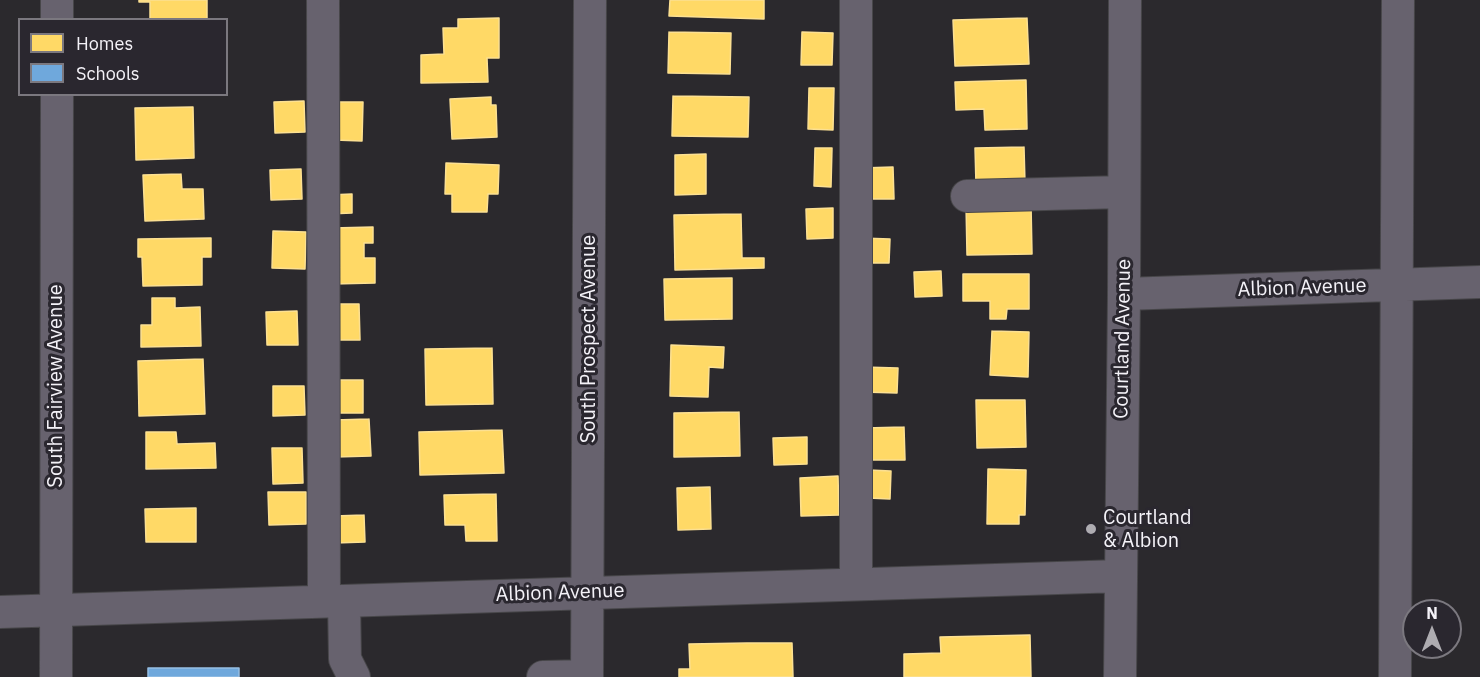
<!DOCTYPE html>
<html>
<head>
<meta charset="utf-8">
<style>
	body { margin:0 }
	#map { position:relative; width:1480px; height:677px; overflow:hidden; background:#2b292d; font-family:"IBM Plex Sans",sans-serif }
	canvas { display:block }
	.legend { position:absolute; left:18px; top:18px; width:210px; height:78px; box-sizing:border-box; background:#2a272f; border:2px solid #7b787f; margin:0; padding:8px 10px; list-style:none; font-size:18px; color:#f4f2f8 }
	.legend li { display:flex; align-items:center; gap:12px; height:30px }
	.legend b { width:30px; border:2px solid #7b787f }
	.north { position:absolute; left:1402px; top:599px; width:60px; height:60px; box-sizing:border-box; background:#2a272f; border:2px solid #7b787f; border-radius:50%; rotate:0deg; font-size:16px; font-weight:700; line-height:24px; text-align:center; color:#f4f2f8 }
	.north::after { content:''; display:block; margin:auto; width:21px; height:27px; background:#aeacb1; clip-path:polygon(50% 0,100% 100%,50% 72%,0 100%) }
</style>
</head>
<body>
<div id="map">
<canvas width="1480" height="677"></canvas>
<ul class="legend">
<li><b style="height:16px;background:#ffd966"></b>Homes</li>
<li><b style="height:16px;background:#6fa8dc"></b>Schools</li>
</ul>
<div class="north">N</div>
</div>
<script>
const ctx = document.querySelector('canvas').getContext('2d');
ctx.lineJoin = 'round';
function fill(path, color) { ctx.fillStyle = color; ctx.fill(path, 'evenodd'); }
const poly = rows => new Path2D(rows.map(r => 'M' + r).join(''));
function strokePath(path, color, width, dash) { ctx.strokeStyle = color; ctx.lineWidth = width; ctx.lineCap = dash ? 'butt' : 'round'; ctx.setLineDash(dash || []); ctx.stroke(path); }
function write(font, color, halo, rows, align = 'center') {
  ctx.font = font + ' "IBM Plex Sans",sans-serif'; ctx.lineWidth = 6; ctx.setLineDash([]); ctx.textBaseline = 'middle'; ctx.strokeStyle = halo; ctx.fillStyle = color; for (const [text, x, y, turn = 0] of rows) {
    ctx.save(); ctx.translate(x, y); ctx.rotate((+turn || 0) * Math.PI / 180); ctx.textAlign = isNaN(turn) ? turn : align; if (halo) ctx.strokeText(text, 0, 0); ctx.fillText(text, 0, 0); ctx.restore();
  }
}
const homes = poly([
	[139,0,207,0,207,20,150,20,150,2,139,2,139,0],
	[670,0,764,0,764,19,669,16,670,0],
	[499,18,499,58,487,58,488,82,421,83,421,55,444,54,443,28,458,28,458,19,499,18],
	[1027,18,1029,64,955,66,953,20,1027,18],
	[669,32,731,33,730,74,668,73,669,32],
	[802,32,833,33,832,65,801,65,802,32],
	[1026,80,1027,129,985,130,984,109,956,110,955,82,1026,80],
	[809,88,834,88,833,130,808,129,809,88],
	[673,96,749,97,748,137,672,136,673,96],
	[491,97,491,105,496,105,497,137,452,139,450,99,491,97],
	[304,101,305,132,275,133,274,102,304,101],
	[335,102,363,102,362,141,334,140,335,102],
	[193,107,194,158,136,160,135,108,193,107],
	[1024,147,1025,183,976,185,975,148,1024,147],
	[815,148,832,148,831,187,814,186,815,148],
	[706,154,706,194,675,195,675,155,706,154],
	[446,163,499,165,498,194,488,194,487,212,452,212,452,194,445,194,446,163],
	[893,167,894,199,862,199,861,168,893,167],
	[301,169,302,199,271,200,270,170,301,169],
	[181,174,182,189,203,189,204,219,145,221,143,175,181,174],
	[352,194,352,213,328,214,328,195,352,194],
	[1031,204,1032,254,967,255,966,205,1031,204],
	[833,208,833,238,807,239,806,209,833,208],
	[741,214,742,258,764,258,764,268,675,270,674,215,741,214],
	[373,227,373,243,364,243,364,258,375,258,375,283,333,284,332,228,373,227],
	[273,231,306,232,305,269,272,268,273,231],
	[211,238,211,257,202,257,202,285,143,286,142,257,138,257,138,239,211,238],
	[861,238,890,239,889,263,860,263,861,238],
	[941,271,942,296,915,297,914,272,941,271],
	[963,274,1029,274,1029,309,1007,309,1006,319,990,319,990,301,963,301,963,274],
	[732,278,732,319,665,320,664,279,732,278],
	[152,298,175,298,175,308,200,307,201,346,141,347,141,325,152,325,152,298],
	[329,304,359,304,360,340,329,340,329,304],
	[297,311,298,345,267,345,266,312,297,311],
	[992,331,1029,332,1028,377,990,375,992,331],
	[671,345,724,347,723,368,709,367,708,397,670,396,671,345],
	[492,348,493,404,426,405,425,349,492,348],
	[203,359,205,414,139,416,138,361,203,359],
	[863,367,898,368,897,393,862,392,863,367],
	[336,380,363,380,363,413,336,413,336,380],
	[273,386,304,386,305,415,273,416,273,386],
	[976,400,1025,400,1026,447,977,448,976,400],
	[739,412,740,456,674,457,674,413,739,412],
	[369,419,371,456,335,457,334,420,369,419],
	[904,427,905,460,866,460,865,428,904,427],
	[502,430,504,473,420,475,419,432,502,430],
	[146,432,176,432,177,444,215,443,216,468,146,469,146,432],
	[807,437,807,464,774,465,773,438,807,437],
	[272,448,302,448,303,483,273,484,272,448],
	[988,469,1026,470,1025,515,1019,515,1019,524,987,524,988,469],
	[869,470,891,471,890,499,868,498,869,470],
	[838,476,839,515,801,516,800,478,838,476],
	[710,487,711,529,678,530,677,488,710,487],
	[268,492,306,492,306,524,269,525,268,492],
	[496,494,497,541,466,541,465,525,445,525,444,495,496,494],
	[196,508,196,542,146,542,145,509,196,508],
	[364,515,365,542,335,543,334,516,364,515],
	[1030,635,1031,677,904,677,904,654,941,653,940,637,1030,635],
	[747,643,792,643,793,677,679,677,679,669,690,669,689,644,747,643]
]);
const schools = poly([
	[148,668,239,668,239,677,148,677,148,668]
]);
const minor = poly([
	[323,0,324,601],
	[57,20,57,0],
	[967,196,1124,192],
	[1124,294,1480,282],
	[856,584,856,0],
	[344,601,345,659,354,677],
	[0,612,1120,576],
	[56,677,57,94],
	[543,677,587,676],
	[587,677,590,0],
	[1120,677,1124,294,1125,0],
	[1395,677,1398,0]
]);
const markers = [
	[1091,529,6,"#aeacb1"]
];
const streetNames = [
	["Albion Avenue",1302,288,-2],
	["South Prospect Avenue",589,339,-90],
	["Courtland Avenue",1123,339,-89],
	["South Fairview Avenue",56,386,-90],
	["Albion Avenue",560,593,-2]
];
const poiNames = [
	["Courtland",1103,518],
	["& Albion",1103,541]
];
fill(homes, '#ffd966');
strokePath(homes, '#fce092', 1.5);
fill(schools, '#6fa8dc');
strokePath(schools, '#97bee4', 1.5);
strokePath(minor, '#474649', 34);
strokePath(minor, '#67626e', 32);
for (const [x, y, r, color] of markers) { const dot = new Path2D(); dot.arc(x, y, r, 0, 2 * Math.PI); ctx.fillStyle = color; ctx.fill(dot); strokePath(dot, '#2a272f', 2); }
write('20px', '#f4f2f8', '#2a272f', streetNames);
write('20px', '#f4f2f8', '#2a272f', poiNames, 'left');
</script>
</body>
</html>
